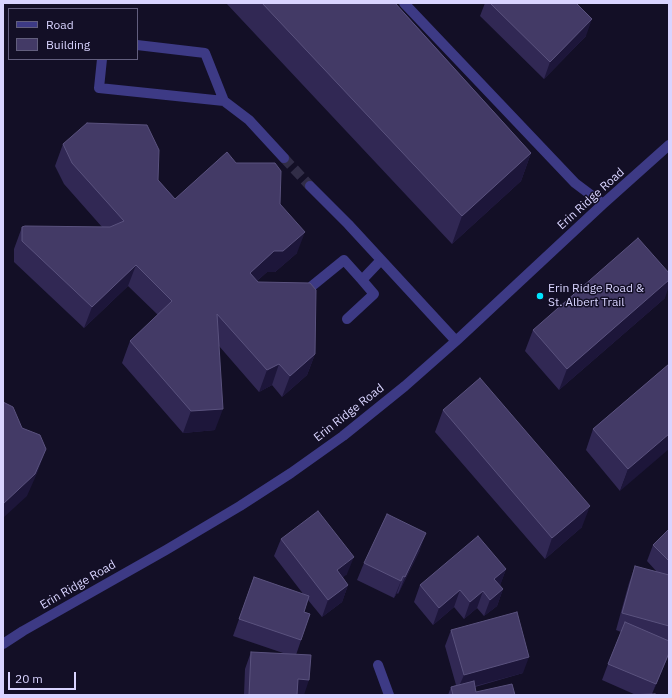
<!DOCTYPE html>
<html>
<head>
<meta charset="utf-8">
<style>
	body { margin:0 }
	#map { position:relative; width:672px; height:698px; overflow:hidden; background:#130f26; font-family:"IBM Plex Sans",sans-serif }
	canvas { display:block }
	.frame { position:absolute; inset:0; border:4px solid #d9d4ff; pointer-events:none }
	.legend { position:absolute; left:8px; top:8px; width:130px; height:52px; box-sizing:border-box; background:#130f26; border:1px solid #625e7d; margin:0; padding:5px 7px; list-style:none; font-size:12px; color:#d9d4ff }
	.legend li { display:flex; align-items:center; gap:8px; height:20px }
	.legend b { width:20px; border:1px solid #625e7d }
	.scale { position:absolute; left:8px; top:672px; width:68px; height:18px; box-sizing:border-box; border:2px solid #d9d4ff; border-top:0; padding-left:5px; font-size:12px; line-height:14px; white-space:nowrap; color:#d9d4ff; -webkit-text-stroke:3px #130f26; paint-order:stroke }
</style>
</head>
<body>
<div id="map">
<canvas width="672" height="698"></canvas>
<div class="frame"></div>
<ul class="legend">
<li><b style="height:5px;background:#3d3a85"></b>Road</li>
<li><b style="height:11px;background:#433a66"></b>Building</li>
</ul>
<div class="scale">20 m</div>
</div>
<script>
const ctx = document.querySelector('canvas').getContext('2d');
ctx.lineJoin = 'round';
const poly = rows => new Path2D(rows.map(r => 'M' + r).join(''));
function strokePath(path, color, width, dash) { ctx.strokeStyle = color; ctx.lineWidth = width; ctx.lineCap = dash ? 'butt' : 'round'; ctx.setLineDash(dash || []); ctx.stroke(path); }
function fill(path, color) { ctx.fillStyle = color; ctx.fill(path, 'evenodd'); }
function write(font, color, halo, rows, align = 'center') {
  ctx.font = font + ' "IBM Plex Sans",sans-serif'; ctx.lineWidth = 3; ctx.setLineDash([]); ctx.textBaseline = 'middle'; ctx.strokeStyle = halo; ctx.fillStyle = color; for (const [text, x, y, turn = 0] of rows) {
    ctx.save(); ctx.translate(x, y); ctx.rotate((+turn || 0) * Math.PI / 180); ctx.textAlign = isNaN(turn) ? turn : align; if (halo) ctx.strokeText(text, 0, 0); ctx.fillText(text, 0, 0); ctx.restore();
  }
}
const minorTunnel = poly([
	[284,158,310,186]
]);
const minor = poly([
	[404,3,575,183,603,204],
	[137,45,205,53,224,101,249,120,284,158],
	[102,59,99,88,224,101],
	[310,186,348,224,456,341],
	[312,286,344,260,362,280],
	[347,319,374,294,362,280,381,260],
	[3,644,23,631,166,550,240,506,291,473,343,436,405,386,456,341,603,204,669,145],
	[378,665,389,695]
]);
const wall = poly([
	[226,3,395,3,531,153,521,181,452,244],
	[485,3,576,3,586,36,544,79,480,16],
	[63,144,158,180,175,199,236,163,280,204,297,253,275,272,267,272,257,281,315,354,307,375,282,397,272,385,259,392,219,346,215,430,183,433,122,363,130,341,158,315,128,286,84,328,14,262,14,249,22,227,102,227,64,184,55,166],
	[665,298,559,390,525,351,533,330],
	[669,364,620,491,586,450,593,429],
	[443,410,582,527,545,559,435,432],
	[669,529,669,654,652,694,636,695,602,680,608,664,621,632,616,630,629,583,635,566,657,572,647,561,653,545],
	[281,539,347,574,343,577,348,585,342,602,322,617,308,600,304,612,310,614,296,655,304,695,244,695,245,669,251,652,286,654,233,636,254,577,304,595,274,556],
	[420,550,398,594,397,593,394,598,357,580,364,563],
	[506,569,500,585,503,589,497,606,484,616,477,608,464,619,454,607,433,625,414,602,420,585],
	[451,630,523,673,475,687,476,692,515,695,448,695,451,687,456,685,445,646]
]);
const shadedWall = poly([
	[592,19,586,36,544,79,550,62],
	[531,153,521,181,452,244,462,216],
	[305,232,297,253,275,272,267,272,242,294,250,273,274,251],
	[136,265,128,286,84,328,92,307],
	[669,280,669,286,665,298,559,390,567,369],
	[315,354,307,375,282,397,290,376],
	[279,364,272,385,259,392,267,370],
	[223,409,215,430,183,433,191,411],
	[669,434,669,449,620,491,628,469],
	[46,449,38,471,27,496,3,518,3,504],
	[590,506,582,527,545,559,552,538],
	[426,533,420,550,398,594,405,577],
	[354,557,347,574,331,587,337,570],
	[506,569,500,586,494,579],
	[403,576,397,593,394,598,401,581],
	[348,585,342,602,322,617,328,600],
	[503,589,497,606,484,616,490,600],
	[460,590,454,607,433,625,439,608],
	[483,591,477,608,464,619,470,602],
	[669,653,667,659,652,695,656,684],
	[529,657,523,673,457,691,464,675],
	[298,679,309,680,304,695,292,695]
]);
const building = poly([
	[262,3,395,3,531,153,462,216,262,3],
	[490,3,576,3,592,19,550,62,490,3],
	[87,123,147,125,159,150,158,180,175,199,227,152,236,163,275,163,281,171,280,204,305,232,283,251,274,251,250,273,258,282,310,283,316,290,315,354,290,376,279,364,267,370,217,314,223,409,191,411,130,341,172,301,136,265,92,307,22,241,22,227,25,226,110,227,124,221,72,163,63,144,87,123],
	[638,238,669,273,669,280,567,369,533,330,638,238],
	[669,364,669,434,628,469,593,429,669,364],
	[480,378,590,506,552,538,443,410,480,378],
	[3,402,13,407,22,428,40,435,46,449,35,474,3,504,3,402],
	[318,511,354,557,337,570,348,585,328,600,281,539,318,511],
	[387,514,426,533,405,577,403,576,401,581,364,563,387,514],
	[669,529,669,561,653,545,669,529],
	[478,536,506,569,494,579,503,589,490,600,483,591,470,602,460,590,439,608,420,585,478,536],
	[635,566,669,575,669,626,622,613,635,566],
	[254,577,309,596,304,612,310,614,301,640,239,619,254,577],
	[517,612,529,657,464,675,451,630,517,612],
	[625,622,669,641,669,653,656,684,608,664,625,622],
	[251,652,311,655,309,680,298,679,297,695,249,695,251,652],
	[474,681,476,692,512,684,515,695,453,695,451,687,474,681],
	[655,694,655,695,625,695,655,694]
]);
const markers = [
	[540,296,4,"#00e5ff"]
];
const streetNames = [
	["Erin Ridge Road",591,199,-42],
	["Erin Ridge Road",349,413,-38],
	["Erin Ridge Road",78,585,-30]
];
const poiNames = [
	["Erin Ridge Road &",548,289],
	["St. Albert Trail",548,303]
];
strokePath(minorTunnel, '#312d47', 10, [10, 5]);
strokePath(minor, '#3d3a85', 10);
fill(wall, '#312854');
fill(shadedWall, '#1d163a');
fill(building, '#433a66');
strokePath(building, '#5a527e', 1);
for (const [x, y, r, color] of markers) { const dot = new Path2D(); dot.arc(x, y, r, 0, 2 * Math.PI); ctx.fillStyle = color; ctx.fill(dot); strokePath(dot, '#130f26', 1.5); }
write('12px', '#d9d4ff', '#130f26', streetNames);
write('12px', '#d9d4ff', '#130f26', poiNames, 'left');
</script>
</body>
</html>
